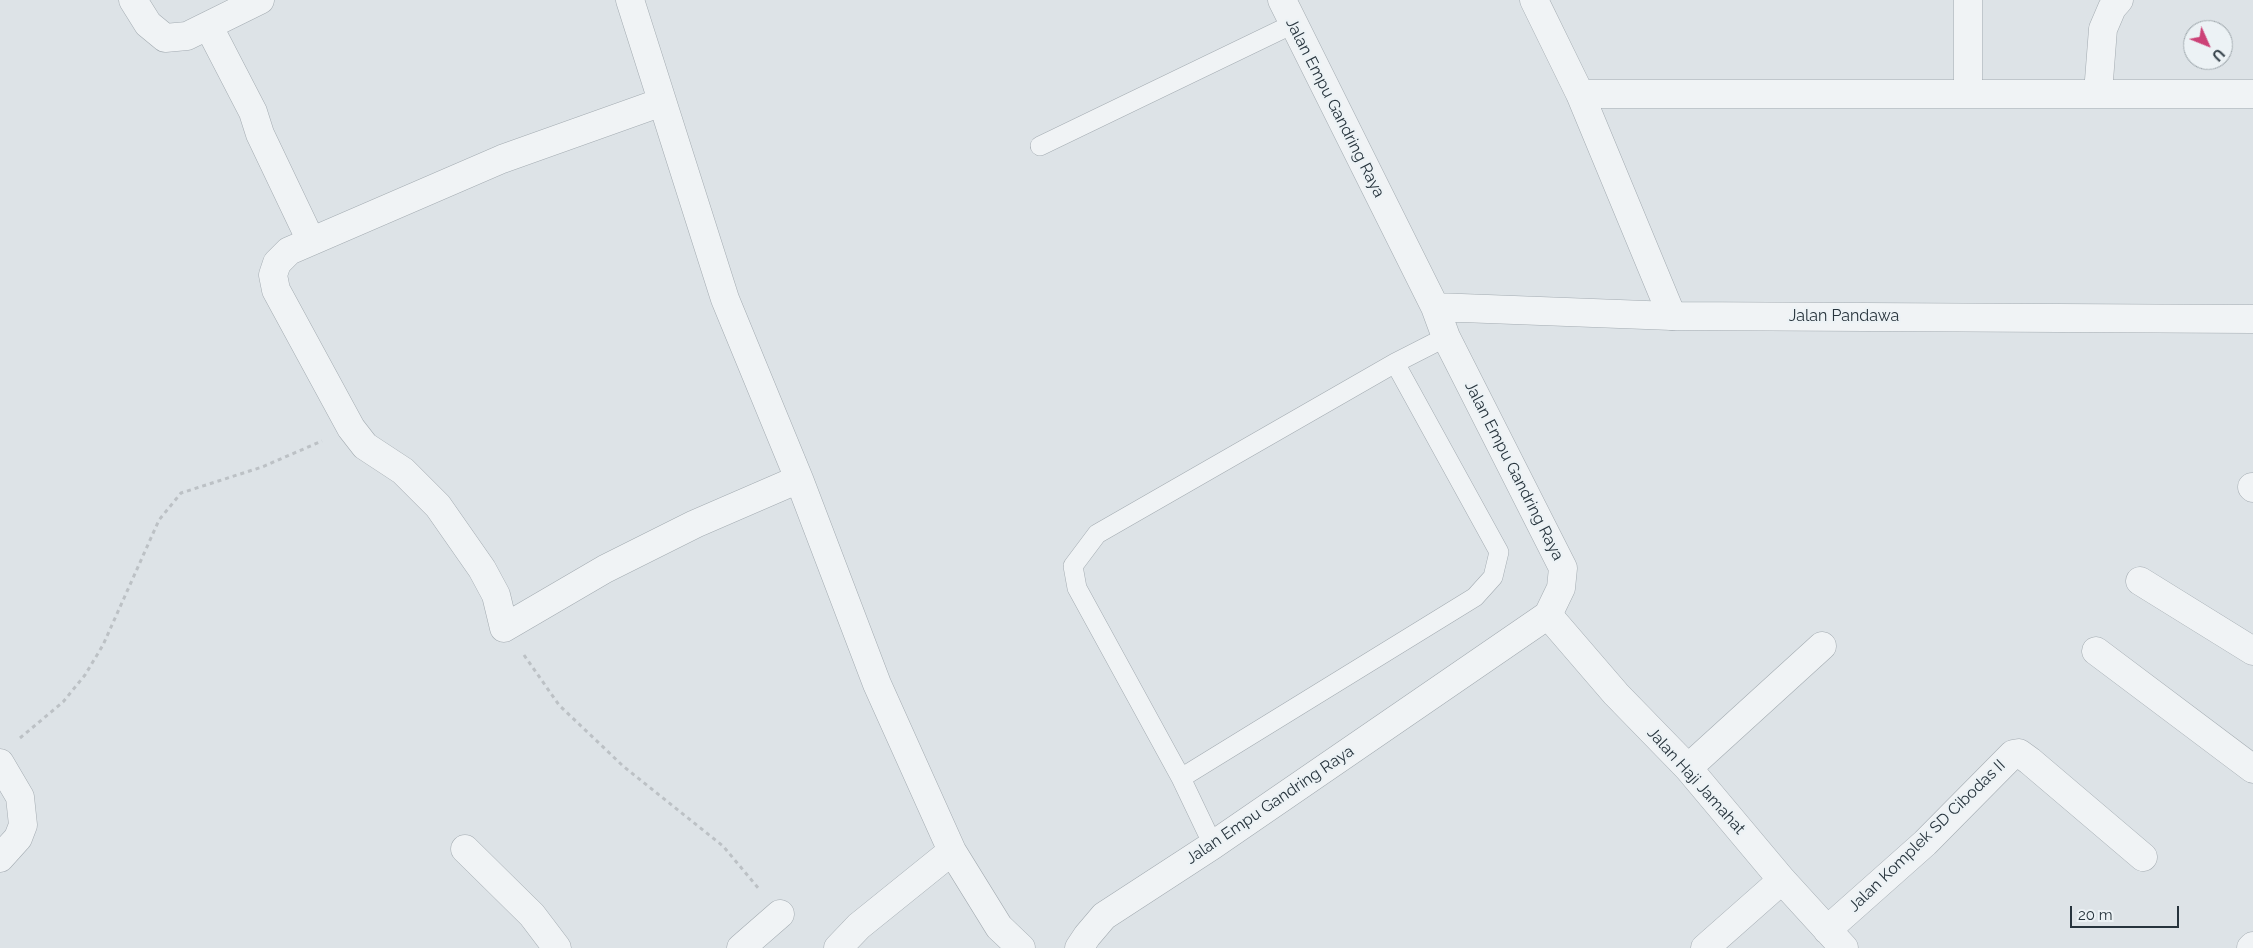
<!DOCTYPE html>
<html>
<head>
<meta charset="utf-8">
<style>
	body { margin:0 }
	#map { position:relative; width:2253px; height:948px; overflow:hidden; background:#dde3e7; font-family:Raleway,sans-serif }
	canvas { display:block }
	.north { position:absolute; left:2183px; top:20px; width:50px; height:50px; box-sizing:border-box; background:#ecf2f5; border:1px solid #9da6ab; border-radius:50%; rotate:134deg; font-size:14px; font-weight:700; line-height:20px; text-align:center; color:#27343d }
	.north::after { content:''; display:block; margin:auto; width:18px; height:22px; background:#cc4277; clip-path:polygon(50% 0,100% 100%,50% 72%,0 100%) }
	.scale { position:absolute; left:2070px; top:906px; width:109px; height:22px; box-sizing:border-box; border:2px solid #27343d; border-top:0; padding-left:6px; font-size:15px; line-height:18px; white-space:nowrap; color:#27343d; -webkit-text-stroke:4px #ecf2f5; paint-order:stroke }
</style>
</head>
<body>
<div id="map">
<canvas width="2253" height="948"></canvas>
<div class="north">U</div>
<div class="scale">20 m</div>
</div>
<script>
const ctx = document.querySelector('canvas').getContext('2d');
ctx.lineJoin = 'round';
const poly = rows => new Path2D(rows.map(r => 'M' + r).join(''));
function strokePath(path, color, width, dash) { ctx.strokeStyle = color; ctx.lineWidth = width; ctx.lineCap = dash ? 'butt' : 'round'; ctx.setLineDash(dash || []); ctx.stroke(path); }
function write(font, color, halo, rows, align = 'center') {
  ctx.font = font + ' Raleway,sans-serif'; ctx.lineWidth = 4.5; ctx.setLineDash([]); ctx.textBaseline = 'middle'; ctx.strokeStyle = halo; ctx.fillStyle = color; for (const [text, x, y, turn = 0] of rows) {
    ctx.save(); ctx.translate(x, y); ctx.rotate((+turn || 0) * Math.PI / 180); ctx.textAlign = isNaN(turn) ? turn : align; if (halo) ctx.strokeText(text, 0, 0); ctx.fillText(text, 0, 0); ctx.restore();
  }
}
const path = poly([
	[524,655,559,705,623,766,723,846,759,889],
	[20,738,63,702,85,675,103,645,159,520,181,493,262,467,322,441]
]);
const service = poly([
	[1040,146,1293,24],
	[1181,778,1475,597,1493,577,1499,552,1395,363],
	[1213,845,1181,778,1077,588,1073,566,1097,534,1395,363,1446,337]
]);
const minor = poly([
	[133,0,148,24,165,38,187,36,260,0],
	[630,0,725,299,799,479,877,684,952,851,999,927,1021,948],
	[1534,0,1580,94,1672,316],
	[1968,0,1968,93],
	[209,27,253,112,260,134,311,241],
	[2098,93,2103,29,2112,8,2119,0],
	[1580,94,2253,94],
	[662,102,502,159,289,251,277,263,273,275,276,290,351,428,365,446,403,471,438,506,482,569,496,595,504,628,605,569,695,524,799,479],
	[2252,487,2253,488],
	[2140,581,2253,651],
	[1548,615,1616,694,1688,768,1782,880,1844,948],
	[2096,651,2253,769],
	[0,763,20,797,23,825,18,838,0,858],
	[1688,768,1822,646],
	[465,849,532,915,557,948],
	[1827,930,1925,843,2013,754,2019,753,2030,761,2143,857],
	[741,948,780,914],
	[838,948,859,926,952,851],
	[1705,948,1782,880],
	[2251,948,2253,946]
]);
const tertiary = poly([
	[1435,307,1672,316,2253,319],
	[1079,948,1087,936,1104,916,1213,845,1548,615,1561,588,1563,568,1446,337,1435,307,1282,0]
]);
const streetNames = [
	["Jalan Empu Gandring Raya",1335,108,63],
	["Jalan Pandawa",1844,316],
	["Jalan Empu Gandring Raya",1514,471,63],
	["Jalan Haji Jamahat",1696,781,48],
	["Jalan Empu Gandring Raya",1270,805,-34],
	["Jalan Komplek SD Cibodas II",1927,836,-44]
];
strokePath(service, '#a3abb1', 20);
strokePath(minor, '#a3abb1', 29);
strokePath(tertiary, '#a3abb1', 29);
strokePath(path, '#bcc1c5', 3, [4, 4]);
strokePath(service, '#f0f3f5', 19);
strokePath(minor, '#f0f3f5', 28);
strokePath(tertiary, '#f0f3f5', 28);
write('16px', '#27343d', '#ecf2f5', streetNames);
</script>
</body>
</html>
